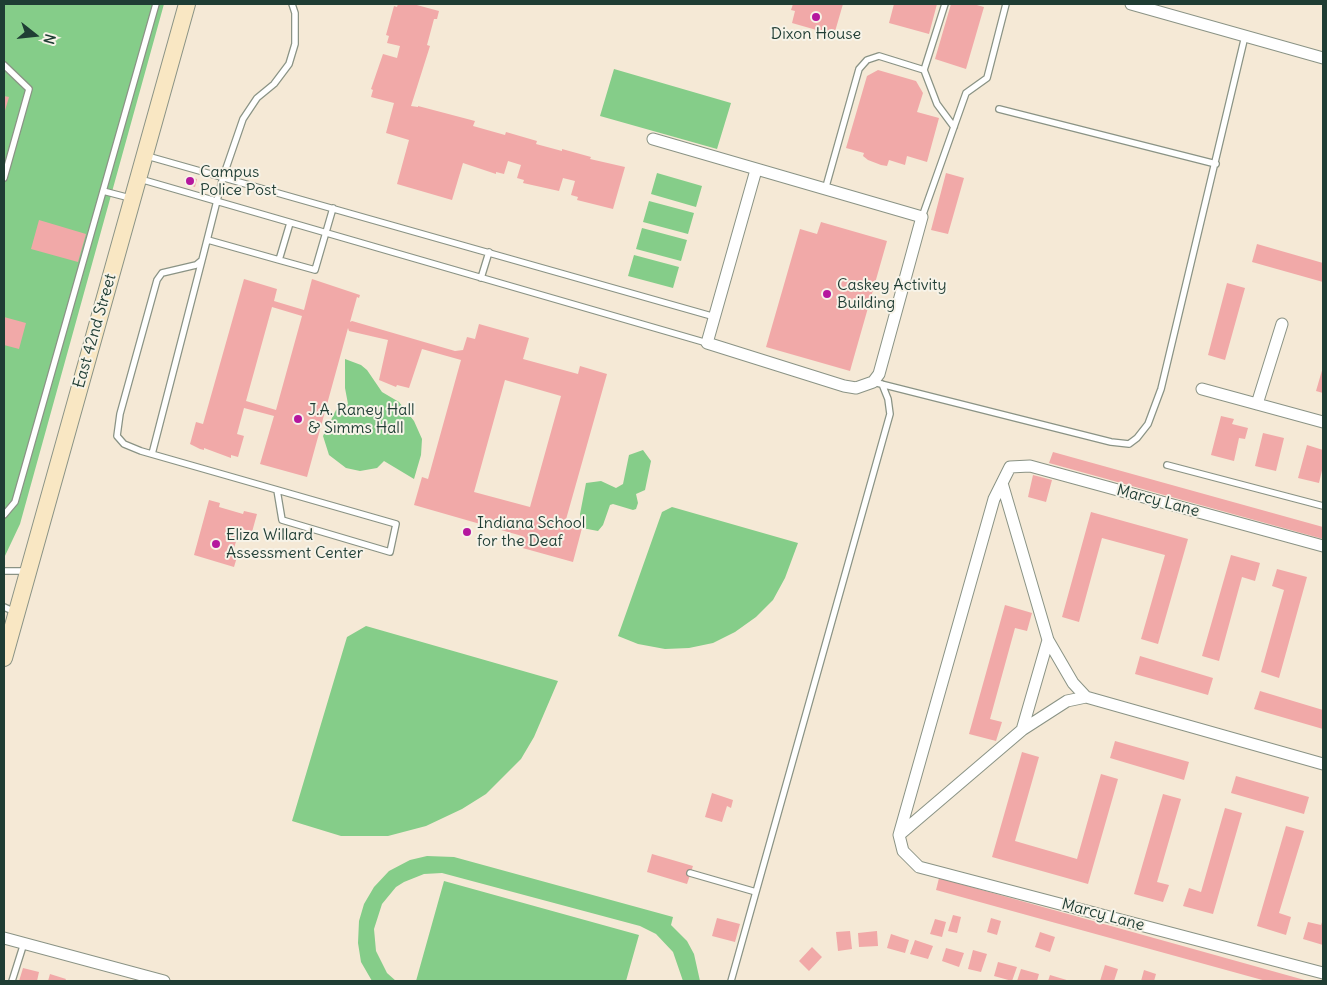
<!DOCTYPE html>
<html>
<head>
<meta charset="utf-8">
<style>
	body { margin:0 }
	#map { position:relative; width:1327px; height:985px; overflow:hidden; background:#f5e9d6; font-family:Delius,sans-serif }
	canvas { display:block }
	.frame { position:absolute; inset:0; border:5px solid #1f3d34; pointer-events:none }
	.north { position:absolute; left:10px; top:10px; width:50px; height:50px; -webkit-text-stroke:4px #f7f3e8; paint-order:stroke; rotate:106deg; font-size:14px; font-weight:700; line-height:20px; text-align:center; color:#1f3d34 }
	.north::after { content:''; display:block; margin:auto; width:18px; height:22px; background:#1f3d34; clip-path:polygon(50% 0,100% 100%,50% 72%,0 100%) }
</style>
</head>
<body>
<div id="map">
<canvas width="1327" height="985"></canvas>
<div class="frame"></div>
<div class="north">N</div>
</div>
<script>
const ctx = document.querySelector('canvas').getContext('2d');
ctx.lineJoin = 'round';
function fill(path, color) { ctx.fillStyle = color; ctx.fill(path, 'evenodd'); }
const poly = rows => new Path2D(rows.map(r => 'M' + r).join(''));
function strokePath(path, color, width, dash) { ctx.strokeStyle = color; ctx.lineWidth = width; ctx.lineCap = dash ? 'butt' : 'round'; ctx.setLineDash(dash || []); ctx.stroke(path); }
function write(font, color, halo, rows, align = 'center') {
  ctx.font = font + ' Delius,sans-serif'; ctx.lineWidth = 4; ctx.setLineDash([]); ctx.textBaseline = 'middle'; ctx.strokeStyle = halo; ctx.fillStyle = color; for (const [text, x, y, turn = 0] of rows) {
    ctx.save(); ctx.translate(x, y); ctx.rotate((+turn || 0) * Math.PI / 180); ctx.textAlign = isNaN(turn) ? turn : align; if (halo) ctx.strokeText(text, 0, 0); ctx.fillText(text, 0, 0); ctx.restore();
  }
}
const green = poly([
	[4,4,164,4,20,524,4,558],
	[614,69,731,103,717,149,600,116],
	[657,173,702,186,696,207,651,194],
	[649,201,694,213,688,234,643,222],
	[642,228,687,240,681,261,636,249],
	[634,255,679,267,673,288,628,276],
	[345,359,361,365,367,370,382,392,399,402,414,421,422,439,421,455,414,479,384,461,377,468,360,471,346,468,329,455,323,436,336,410,348,404,345,388],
	[643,450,651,461,645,490,636,494,638,503,636,509,633,510,613,504,610,505,603,525,598,531,582,528,580,514,586,483,601,481,616,488,623,484,629,455],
	[672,507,798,543,785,578,773,600,756,617,735,632,713,643,689,648,665,649,638,644,618,636,662,512],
	[366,626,558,681,534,737,521,759,486,794,462,809,426,826,388,836,341,836,292,821,347,637],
	[427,856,454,857,673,917,671,925,687,941,694,954,700,981,683,981,673,952,656,934,640,926,442,873,424,874,404,882,396,887,382,904,374,929,376,951,387,973,396,981,372,981,361,962,358,943,359,921,364,904,374,887,389,871,410,860],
	[444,881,639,935,626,981,416,981]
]);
const building = poly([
	[398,4,413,4,439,11,437,19,434,19,427,45,430,46,411,106,418,107,418,106,475,121,473,126,505,135,506,132,537,141,536,144,562,151,562,149,591,157,590,159,625,167,613,209,577,200,578,197,571,195,575,181,563,178,559,191,523,183,524,180,517,178,521,165,508,161,504,174,496,172,496,174,463,163,452,200,397,184,409,140,386,133,394,103,371,97,373,90,371,89,383,54,397,58,400,46,387,43,389,36,386,35,394,6,397,7],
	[793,4,843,4,834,35,792,23,795,11,791,10],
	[894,4,937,4,929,34,889,23],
	[951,4,973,4,984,7,966,69,935,59],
	[878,70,916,81,923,93,917,112,939,118,927,162,907,156,905,165,889,160,887,166,881,165,868,160,863,156,864,153,846,148,867,76],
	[4,96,9,97,4,114],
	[946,173,964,178,948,234,931,230],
	[186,176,197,179,195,187,184,183],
	[39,220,86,234,78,262,31,249],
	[821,222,887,241,850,371,766,347,800,229,817,234],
	[1257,244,1323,263,1323,282,1252,262],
	[244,279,277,289,274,301,304,310,312,279,360,295,359,298,357,297,350,322,352,321,455,351,463,350,467,337,475,339,479,324,529,338,523,359,578,374,580,366,607,374,565,523,582,528,573,562,519,547,522,536,414,505,422,477,428,479,461,360,422,349,409,388,397,385,396,387,379,380,388,340,349,331,348,328,307,477,260,464,274,416,244,408,237,434,244,436,238,457,231,455,231,458,204,448,204,450,200,449,190,444,196,422,203,424],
	[272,307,302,316,276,410,246,401],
	[505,380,561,396,530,507,474,492],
	[1227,283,1245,288,1225,360,1208,355],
	[4,317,26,323,19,349,4,345],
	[1323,367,1323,393,1316,391],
	[1221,416,1234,419,1232,424,1248,428,1245,439,1239,438,1234,461,1211,455],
	[1263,433,1284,438,1276,471,1255,466],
	[1307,445,1323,450,1323,466,1319,483,1298,478],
	[1053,452,1323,527,1323,539,1049,463],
	[1033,475,1052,480,1046,502,1028,497],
	[209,500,220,503,219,507,243,514,244,511,257,514,252,532,240,528,232,555,237,557,234,567,194,555],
	[1091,512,1188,539,1158,644,1141,639,1165,555,1102,538,1079,622,1062,617],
	[1231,555,1260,563,1255,581,1242,577,1219,661,1202,656],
	[1277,569,1307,577,1279,678,1261,672,1284,590,1272,586],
	[1005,605,1032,613,1027,631,1015,628,990,719,1002,722,996,741,969,734],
	[1140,656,1213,678,1208,695,1135,674],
	[1260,691,1323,710,1323,729,1254,709],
	[1115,741,1189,762,1184,780,1110,758],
	[1022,752,1039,757,1015,841,1077,859,1101,774,1118,779,1088,884,992,857],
	[1236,776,1309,797,1304,814,1231,793],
	[712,793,733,800,731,808,727,806,722,822,705,817],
	[1163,794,1181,799,1157,882,1169,885,1163,902,1134,894],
	[1225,808,1242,813,1213,914,1183,906,1189,888,1201,892],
	[1286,826,1304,831,1279,913,1291,917,1286,935,1257,926],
	[652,854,693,866,687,884,647,872],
	[939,878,1308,981,1266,981,936,890],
	[953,915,961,917,957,933,948,931],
	[717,918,740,924,735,942,712,936],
	[991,918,1001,921,997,935,987,932],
	[935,919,946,922,942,937,930,934],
	[1323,919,1323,945,1303,939,1308,922,1321,925],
	[850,931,852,949,838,951,836,932],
	[877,931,878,946,859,947,858,933],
	[1040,932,1055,937,1050,952,1035,947],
	[891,934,909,940,905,953,887,948],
	[915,940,933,946,928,959,910,954],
	[812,947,822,957,809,971,799,961],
	[946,948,964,953,959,967,942,961],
	[973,950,987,954,981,972,968,969],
	[998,962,1017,967,1012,981,994,976],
	[1105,965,1118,969,1114,981,1100,981],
	[23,968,39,972,37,981,19,981],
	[1021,969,1039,974,1037,981,1017,981],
	[1144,970,1156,974,1154,981,1141,981],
	[50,974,66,979,65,981,48,981],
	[1050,975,1070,981,1048,981]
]);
const lane = poly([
	[4,65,29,89,4,178],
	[924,70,937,104,954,127],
	[999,109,1216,164],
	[147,156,715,317],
	[140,179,707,343],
	[825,190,859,69,867,60,879,56,924,70,945,4],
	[103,191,130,198],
	[922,217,966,93,987,78,1006,4],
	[208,240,279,260,290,223],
	[279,260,315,270,333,208],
	[481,278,489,252],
	[873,382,1111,442,1129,444,1137,438,1148,424,1161,389,1245,36],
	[152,454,202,260],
	[1167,465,1323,506],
	[277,490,282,520,390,552,396,524,232,477,141,451,124,444,117,436,120,414,157,280,162,273,196,265,202,260,223,177,243,119,257,98,274,84,289,64,295,44,295,13,292,4],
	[4,515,15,502,156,4],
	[4,571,26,571],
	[4,607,15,612],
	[690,873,756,892],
	[12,981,24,943],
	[731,981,890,414,888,399,882,384]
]);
const street = poly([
	[1131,4,1323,58],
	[653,139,922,217,879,374,873,382,856,388,844,386,707,343,756,170],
	[1202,389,1323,422],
	[1257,404,1282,324],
	[1002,483,1048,640],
	[1323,546,1030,466,1010,467,994,499,899,835,903,851,919,867,1323,973],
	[1048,640,1073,683,1086,697,1067,701,1022,730,1048,640],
	[1086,697,1323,764],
	[899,835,1022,730],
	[4,938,164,981]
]);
const secondary = poly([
	[4,658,187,4]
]);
const markers = [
	[816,17,5,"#b5179e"],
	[190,181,5,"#b5179e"],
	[827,294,5,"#b5179e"],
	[298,419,5,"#b5179e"],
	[467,532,5,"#b5179e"],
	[216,544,5,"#b5179e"]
];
const poiNames = [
	["Dixon House",816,34,"center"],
	["Campus",200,172],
	["Police Post",200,190],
	["Caskey Activity",837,285],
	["Building",837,303],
	["J.A. Raney Hall",308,410],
	["& Simms Hall",308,428],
	["Indiana School",477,523],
	["for the Deaf",477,541],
	["Eliza Willard",226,535],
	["Assessment Center",226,553]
];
const streetNames = [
	["East 42nd Street",95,331,-74],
	["Marcy Lane",1158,501,15],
	["Marcy Lane",1103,915,15]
];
fill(green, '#85cd89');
fill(building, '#f1a9a8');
strokePath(lane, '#8a9385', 8);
strokePath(street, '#8a9385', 13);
strokePath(secondary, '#8a9385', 18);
strokePath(lane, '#fff', 5.5);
strokePath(street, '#fff', 11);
strokePath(secondary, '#f9e7c3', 16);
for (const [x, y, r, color] of markers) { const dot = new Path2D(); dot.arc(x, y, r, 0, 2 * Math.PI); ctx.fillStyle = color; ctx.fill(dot); strokePath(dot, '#f7f3e8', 2); }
write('16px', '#1f3d34', '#f7f3e8', poiNames, 'left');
write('16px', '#1f3d34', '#f7f3e8', streetNames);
</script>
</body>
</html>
